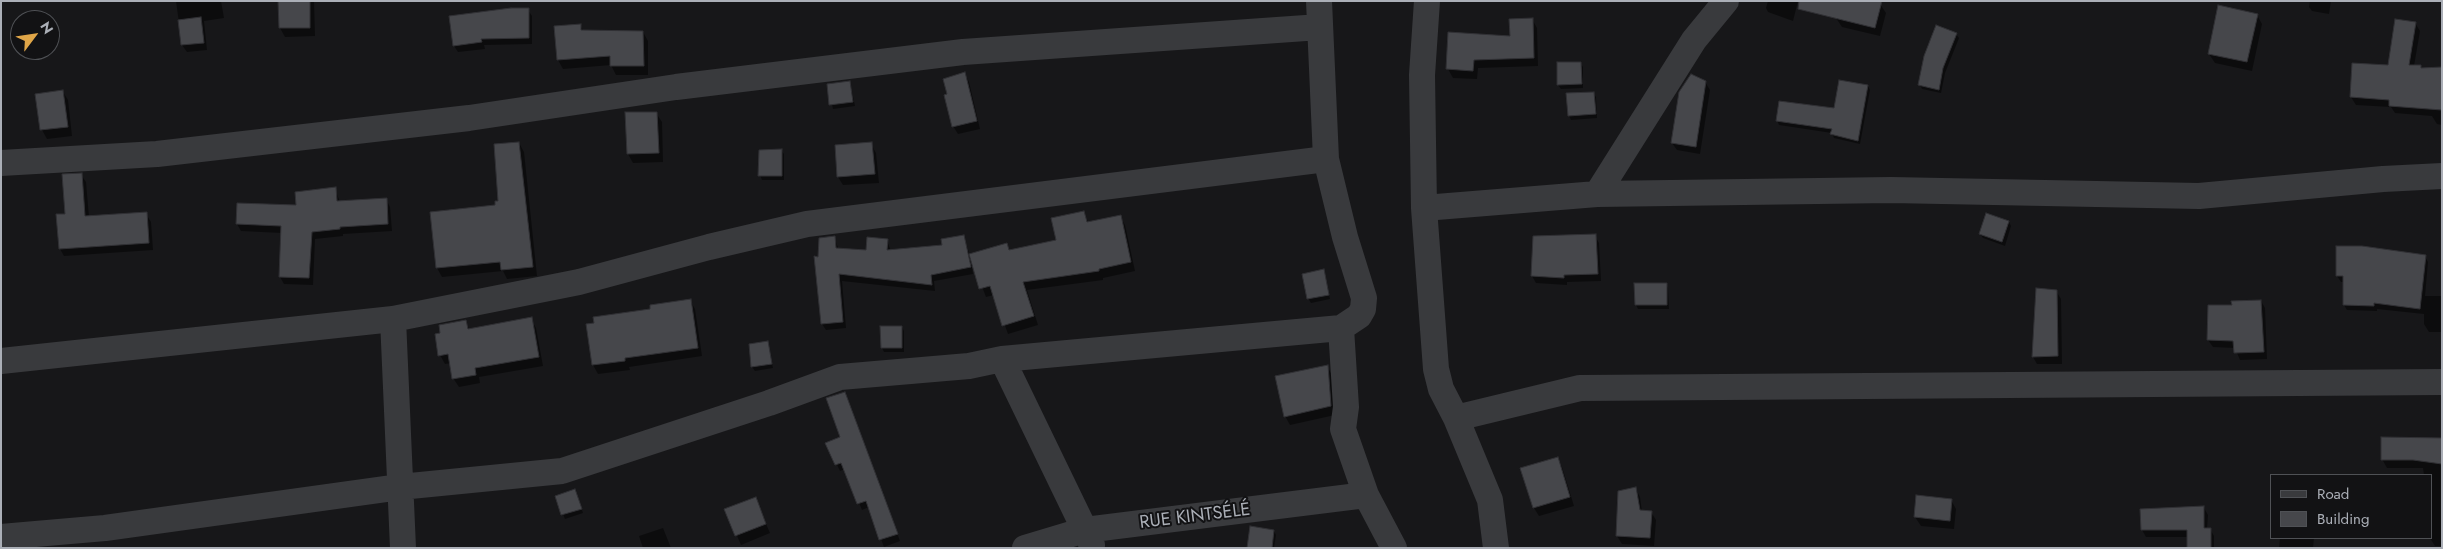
<!DOCTYPE html>
<html>
<head>
<meta charset="utf-8">
<style>
	body { margin:0 }
	#map { position:relative; width:2443px; height:549px; overflow:hidden; background:#171719; font-family:Jost,sans-serif }
	canvas { display:block }
	.frame { position:absolute; inset:0; border:2px solid #abafb7; pointer-events:none }
	.legend { position:absolute; left:2270px; top:474px; width:162px; height:65px; box-sizing:border-box; background:#121214; border:1px solid #4f5155; margin:0; padding:6px 9px; list-style:none; font-size:15px; color:#abafb7 }
	.legend li { display:flex; align-items:center; gap:10px; height:25px }
	.legend b { width:25px; border:1px solid #4f5155 }
	.north { position:absolute; left:10px; top:10px; width:50px; height:50px; box-sizing:border-box; background:#121214; border:1px solid #4f5155; border-radius:50%; rotate:59deg; font-size:14px; font-weight:700; line-height:20px; text-align:center; color:#abafb7 }
	.north::after { content:''; display:block; margin:auto; width:18px; height:22px; background:#e0a648; clip-path:polygon(50% 0,100% 100%,50% 72%,0 100%) }
</style>
</head>
<body>
<div id="map">
<canvas width="2443" height="549"></canvas>
<div class="frame"></div>
<ul class="legend">
<li><b style="height:6px;background:#393a3d"></b>Road</li>
<li><b style="height:14px;background:#46474b"></b>Building</li>
</ul>
<div class="north">N</div>
</div>
<script>
const ctx = document.querySelector('canvas').getContext('2d');
ctx.lineJoin = 'round';
function fill(path, color) { ctx.fillStyle = color; ctx.fill(path, 'evenodd'); }
const poly = rows => new Path2D(rows.map(r => 'M' + r).join(''));
function strokePath(path, color, width, dash) { ctx.strokeStyle = color; ctx.lineWidth = width; ctx.lineCap = dash ? 'butt' : 'round'; ctx.setLineDash(dash || []); ctx.stroke(path); }
function write(font, color, halo, rows, align = 'center') {
  ctx.font = font + ' Jost,sans-serif'; ctx.lineWidth = 4; ctx.setLineDash([]); ctx.textBaseline = 'middle'; ctx.strokeStyle = halo; ctx.fillStyle = color; for (const [text, x, y, turn = 0] of rows) {
    ctx.save(); ctx.translate(x, y); ctx.rotate((+turn || 0) * Math.PI / 180); ctx.textAlign = isNaN(turn) ? turn : align; if (halo) ctx.strokeText(text, 0, 0); ctx.fillText(text, 0, 0); ctx.restore();
  }
}
const shadow = poly([
	[176,1,221,1,224,18,204,21,207,50,187,52,182,45],
	[279,1,314,1,315,36,285,37,280,28],
	[1768,1,1798,1,1793,21,1768,12,1766,8],
	[2310,1,2331,1,2329,14,2312,11,2309,7],
	[1880,4,1886,13,1880,36,1842,27,1836,18],
	[528,10,532,16,532,44,484,45,485,49,458,52,454,46],
	[2257,15,2262,24,2252,71,2215,63,2209,54],
	[1532,19,1537,28,1538,66,1478,68,1477,79,1453,78,1448,69,1511,38],
	[2415,23,2420,31,2414,66,2422,69,2442,69,2442,125,2437,124,2432,116,2395,113,2391,107,2356,105,2351,97,2389,67],
	[580,25,584,32,643,32,648,41,648,75,616,75,611,65,563,69,558,60,555,27],
	[1956,34,1959,38,1945,73,1941,93,1922,89,1920,85],
	[1580,63,1583,67,1583,88,1561,89,1558,85],
	[965,74,969,82,980,129,958,134,953,126],
	[850,82,855,106,833,109,828,85],
	[1705,82,1710,90,1700,154,1677,150,1672,143],
	[1868,86,1870,90,1860,144,1834,138,1832,133,1779,125,1777,120,1835,110],
	[63,92,68,100,72,136,47,139,42,130,37,95],
	[1593,93,1596,97,1597,118,1571,120,1569,116],
	[656,113,662,122,663,162,633,163,628,154],
	[519,143,524,152,537,276,507,279,503,271,442,277,437,268,432,213,496,207],
	[871,144,876,153,879,183,843,185,838,177],
	[781,150,784,154,784,180,762,180,760,175],
	[81,175,86,182,89,217,146,214,151,222,153,250,64,256,60,249,67,215],
	[335,189,340,202,386,199,390,207,392,231,343,234,343,236,315,239,313,285,284,284,280,277,282,233,241,231,237,224,298,206],
	[1083,213,1089,223,1120,216,1125,225,1135,271,1103,278,1103,280,1027,290,1038,325,1008,334,994,295,986,297,974,266,972,267,973,274,934,281,935,291,842,281,846,328,826,330,822,324,820,258,834,237,839,250,867,251,887,241,891,251,943,246,963,236,970,255,1006,244,1010,251,1058,241],
	[1987,214,2009,222,2011,226,2005,246,1983,238,1980,234],
	[1595,236,1599,243,1601,281,1567,282,1567,285,1536,283,1532,276],
	[2337,247,2425,257,2428,262,2425,296,2442,296,2442,332,2429,332,2424,324,2424,314,2377,309,2377,311,2347,310,2344,305,2344,282,2341,282,2337,276],
	[1323,271,1330,299,1311,303,1308,298],
	[1666,284,1668,288,1669,309,1638,309,1636,305],
	[2056,291,2061,299,2062,364,2037,364,2033,357],
	[690,300,695,309,702,356,629,367,630,370,598,374,593,365,588,325],
	[2261,301,2265,308,2267,359,2240,360,2235,348,2213,347,2208,340,2233,306],
	[531,319,536,328,543,366,479,377,480,383,459,387,453,378,451,363,445,364,440,355,465,321,470,330],
	[902,327,904,331,904,352,884,352,882,348],
	[767,343,773,368,755,371,752,367],
	[1327,366,1332,375,1335,415,1290,425,1285,416],
	[844,393,900,541,884,547,869,507,862,510,845,469,840,471,827,444,841,438],
	[2442,440,2442,546,2435,546,2430,538,2432,475,2424,475,2423,468,2387,468,2382,459],
	[1557,458,1562,467,1574,506,1539,516,1534,508],
	[1636,489,1640,497,1642,512,1651,512,1656,520,1654,546,1622,544,1617,536],
	[577,495,583,513,565,519,556,497],
	[755,499,770,533,741,545,726,510],
	[1951,500,1956,509,1954,529,1921,526,1915,517],
	[2204,508,2208,515,2207,529,2210,529,2214,536,2214,548,2188,548,2188,537,2146,537,2142,530],
	[663,528,671,548,643,548,639,536],
	[1274,531,1276,535,1274,548,1249,548],
	[2280,538,2314,538,2313,548,2279,548]
]);
const building = poly([
	[278,1,310,1,310,28,279,28,278,1],
	[1799,1,1882,1,1875,28,1798,9,1799,1],
	[2218,5,2258,14,2247,62,2208,54,2218,5],
	[511,8,529,8,529,38,481,39,482,42,453,46,449,16,511,8],
	[201,17,204,43,181,45,178,20,201,17],
	[1533,18,1534,58,1474,60,1473,71,1446,69,1448,32,1510,36,1509,19,1533,18],
	[2395,19,2416,22,2409,65,2421,65,2421,68,2442,67,2442,110,2389,106,2389,100,2350,97,2352,63,2388,65,2395,19],
	[581,24,581,30,643,31,644,66,610,66,610,56,557,60,554,26,581,24],
	[1936,25,1957,33,1943,68,1939,90,1918,85,1924,56,1936,25],
	[1557,62,1581,62,1582,84,1557,85,1557,62],
	[965,72,977,121,952,127,944,95,947,94,943,79,965,72],
	[1691,74,1706,81,1696,147,1671,143,1679,92,1691,74],
	[1839,80,1868,85,1858,141,1830,134,1832,129,1776,121,1779,101,1834,108,1839,80],
	[850,81,853,102,829,105,827,84,850,81],
	[63,90,68,127,40,130,35,94,63,90],
	[1594,92,1596,114,1568,116,1566,93,1594,92],
	[625,112,657,112,659,153,627,154,625,112],
	[519,142,533,267,501,270,500,262,436,268,430,212,495,205,495,201,498,201,494,144,519,142],
	[872,142,875,174,837,177,835,145,872,142],
	[782,149,782,176,758,176,759,150,782,149],
	[82,173,85,216,147,212,149,243,59,249,56,214,65,214,62,174,82,173],
	[336,187,337,201,387,198,388,224,340,227,340,229,312,232,309,278,279,277,281,226,236,224,237,203,296,205,295,192,336,187],
	[1084,211,1087,222,1121,215,1131,262,1099,269,1099,271,1023,282,1034,316,1002,326,990,286,979,289,969,254,1007,243,1009,250,1056,240,1051,218,1084,211],
	[1986,213,2009,221,2002,242,1979,234,1986,213],
	[1596,234,1598,274,1564,275,1564,278,1531,276,1533,236,1596,234],
	[964,235,971,267,931,275,932,285,839,274,843,322,821,324,814,256,818,257,819,238,835,236,836,248,866,250,867,237,888,239,887,250,942,245,941,239,964,235],
	[2336,246,2362,246,2426,255,2420,309,2374,303,2374,306,2343,305,2343,276,2336,276,2336,246],
	[1324,269,1329,295,1307,299,1302,274,1324,269],
	[1634,283,1667,283,1667,305,1635,305,1634,283],
	[2036,288,2057,290,2058,356,2032,357,2036,288],
	[691,299,698,348,625,358,625,361,592,365,586,324,594,323,593,317,650,309,650,305,691,299],
	[2261,300,2264,352,2234,353,2233,341,2207,340,2208,305,2232,305,2231,301,2261,300],
	[532,317,539,357,475,368,476,375,452,379,448,354,438,356,435,334,440,333,439,325,466,320,468,329,532,317],
	[880,326,902,326,902,348,881,348,880,326],
	[768,341,772,364,751,367,749,344,768,341],
	[1328,365,1331,406,1284,417,1275,376,1328,365],
	[845,392,898,534,879,540,866,501,857,504,841,463,835,465,825,443,840,437,826,398,845,392],
	[2381,437,2442,438,2442,464,2413,460,2381,460,2381,437],
	[1558,457,1570,497,1533,508,1520,468,1558,457],
	[1636,487,1640,510,1652,511,1650,538,1616,536,1618,491,1636,487],
	[575,489,582,509,561,515,555,496,575,489],
	[1916,495,1952,499,1950,521,1914,517,1916,495],
	[756,497,766,524,735,536,724,509,756,497],
	[2204,506,2204,528,2211,528,2211,548,2187,548,2187,530,2141,530,2140,509,2204,506],
	[1250,526,1274,530,1272,548,1247,548,1250,526]
]);
const minor = poly([
	[1427,1,1422,75,1424,208,1436,369,1441,389,1456,418,1490,500,1496,548],
	[1,163,157,154,469,118,676,87,963,52,1320,27],
	[1597,194,1694,40,1726,1],
	[1424,208,1597,194,1891,190,2199,196,2383,179,2442,176],
	[393,319,403,548],
	[1341,328,1346,407,1343,429,1366,495,1394,548],
	[1002,359,1092,545],
	[1,361,393,319,579,282,709,247,807,224,1326,159],
	[1456,418,1580,388,2442,382],
	[1,537,105,528,400,487,562,471,769,403,840,377,969,366,1002,359,1341,328,1359,316,1363,309,1364,298,1345,237,1326,159,1319,1],
	[1025,548,1085,530,1366,495]
]);
const streetNames = [
	["RUE KINTSÉLÉ",1195,517,-7]
];
fill(shadow, '#0007');
fill(building, '#46474b');
strokePath(building, '#313135', 1);
strokePath(minor, '#393a3d', 26);
write('18px', '#abafb7', '#121214', streetNames);
</script>
</body>
</html>
